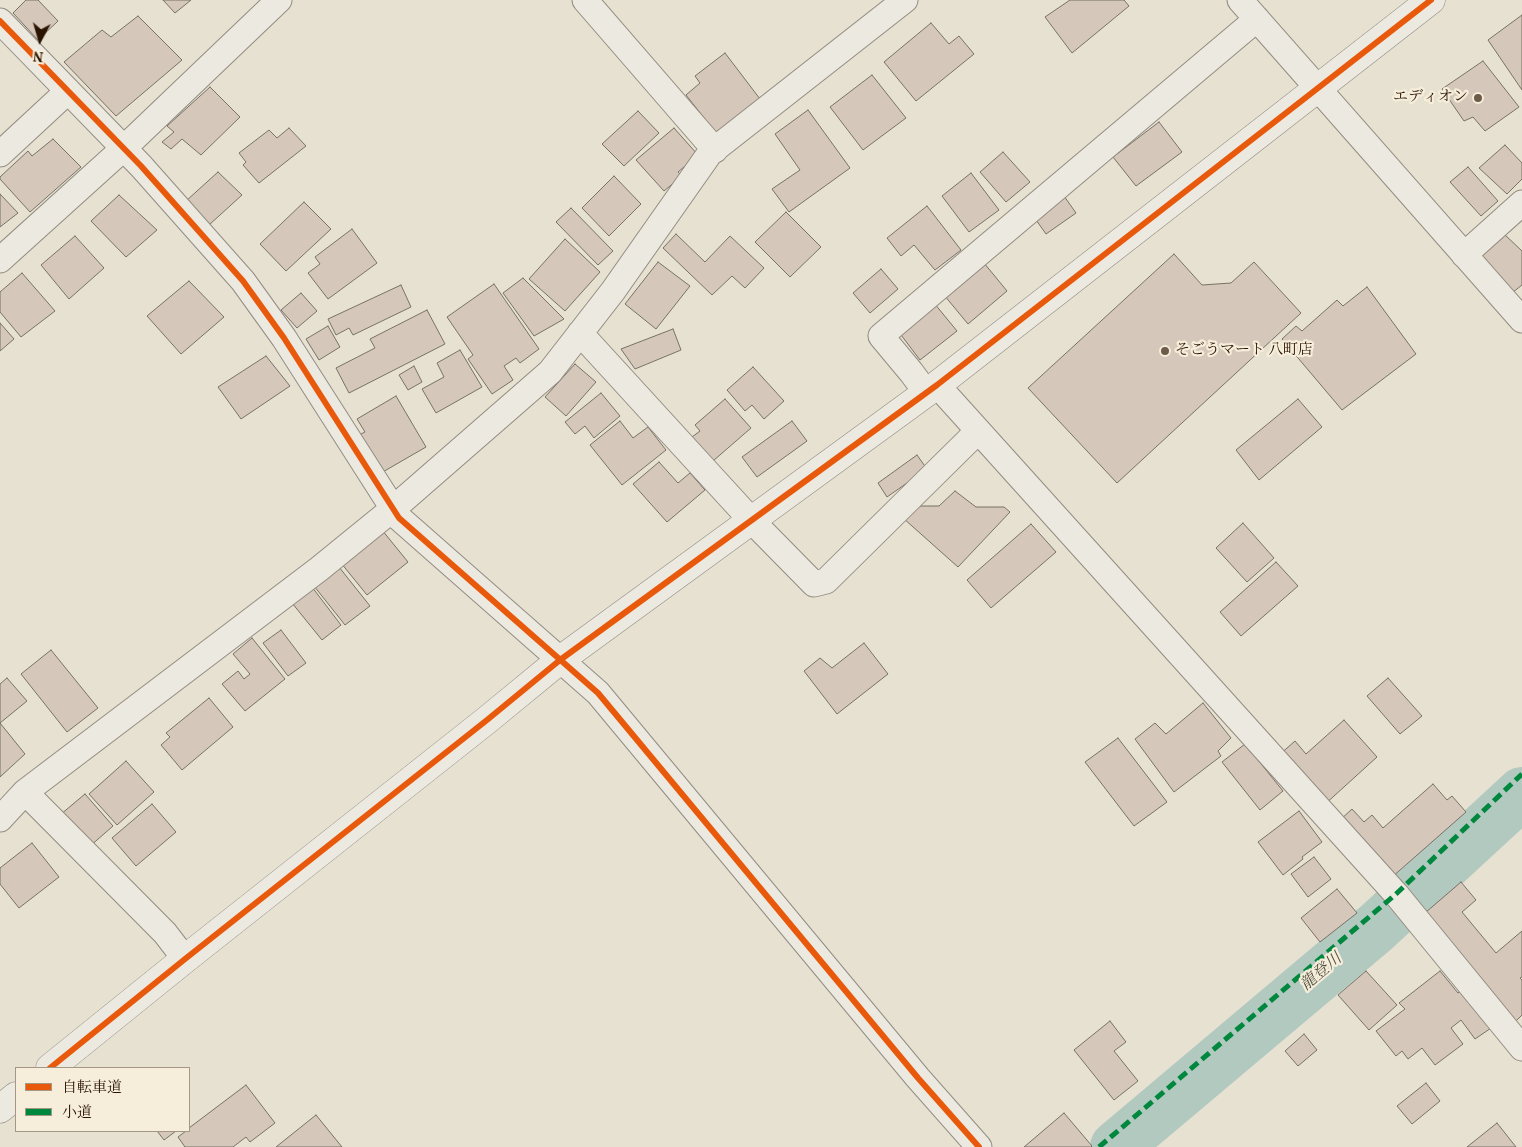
<!DOCTYPE html>
<html>
<head>
<meta charset="utf-8">
<style>
	body { margin:0 }
	#map { position:relative; width:1522px; height:1147px; overflow:hidden; background:#e7e1d1; font-family:Vollkorn,"Noto Serif JP",serif }
	canvas { display:block }
	.legend { position:absolute; left:15px; top:1067px; width:175px; height:65px; box-sizing:border-box; background:#f6eedb; border:1px solid #a49783; margin:0; padding:6px 9px; list-style:none; font-size:15px; color:#2a1400 }
	.legend li { display:flex; align-items:center; gap:10px; height:25px }
	.legend b { width:25px; border:1px solid #a49783 }
	.north { position:absolute; left:15px; top:15px; width:50px; height:50px; -webkit-text-stroke:4px #f6eedb; paint-order:stroke; rotate:186deg; font-size:14px; font-weight:700; line-height:20px; text-align:center; color:#2a1400 }
	.north::after { content:''; display:block; margin:auto; width:18px; height:22px; background:#2a1400; clip-path:polygon(50% 0,100% 100%,50% 72%,0 100%) }
</style>
</head>
<body>
<div id="map">
<canvas width="1522" height="1147"></canvas>
<ul class="legend">
<li><b style="height:6px;background:#e8590c"></b>自転車道</li>
<li><b style="height:6px;background:#00873e"></b>小道</li>
</ul>
<div class="north">N</div>
</div>
<script>
const ctx = document.querySelector('canvas').getContext('2d');
ctx.lineJoin = 'round';
const poly = rows => new Path2D(rows.map(r => 'M' + r).join(''));
function strokePath(path, color, width, dash) { ctx.strokeStyle = color; ctx.lineWidth = width; ctx.lineCap = dash ? 'butt' : 'round'; ctx.setLineDash(dash || []); ctx.stroke(path); }
function fill(path, color) { ctx.fillStyle = color; ctx.fill(path, 'evenodd'); }
function write(font, color, halo, rows, align = 'center') {
  ctx.font = font + ' Vollkorn,"Noto Serif JP",serif'; ctx.lineWidth = 4.5; ctx.setLineDash([]); ctx.textBaseline = 'middle'; ctx.strokeStyle = halo; ctx.fillStyle = color; for (const [text, x, y, turn = 0] of rows) {
    ctx.save(); ctx.translate(x, y); ctx.rotate((+turn || 0) * Math.PI / 180); ctx.textAlign = isNaN(turn) ? turn : align; if (halo) ctx.strokeText(text, 0, 0); ctx.fillText(text, 0, 0); ctx.restore();
  }
}
const river = poly([
	[1116,1147,1377,927,1522,793]
]);
const building = poly([
	[26,0,38,0,58,21,38,40,13,13,26,0],
	[163,0,191,0,175,13,163,0],
	[1070,0,1124,0,1129,6,1072,53,1045,17,1070,0],
	[1522,15,1522,90,1488,40,1522,15],
	[138,16,182,60,116,116,64,62,102,30,111,37,138,16],
	[931,23,949,44,959,36,974,54,916,101,884,62,931,23],
	[725,53,760,99,716,133,686,95,700,83,695,76,725,53],
	[1483,61,1519,107,1485,131,1473,117,1464,121,1442,89,1483,61],
	[872,75,906,118,863,150,830,107,872,75],
	[210,87,240,117,201,155,182,139,171,149,162,142,174,132,167,126,210,87],
	[808,110,850,168,789,212,772,189,800,170,775,134,808,110],
	[638,111,659,133,624,166,602,144,638,111],
	[1159,122,1182,152,1136,186,1113,157,1159,122],
	[289,128,306,146,259,183,243,165,246,162,239,153,269,130,277,138,289,128],
	[674,128,698,155,678,172,682,176,664,191,636,160,674,128],
	[53,139,81,167,30,212,0,179,0,177,28,151,32,156,53,139],
	[1505,145,1522,163,1522,179,1507,194,1479,168,1505,145],
	[1003,152,1030,182,1006,202,980,172,1003,152],
	[1468,167,1498,201,1481,216,1450,182,1468,167],
	[218,172,242,195,209,225,186,201,218,172],
	[971,173,999,210,969,232,942,196,971,173],
	[614,176,641,204,609,236,582,208,614,176],
	[0,194,18,213,0,227,0,194],
	[119,195,157,230,126,257,91,221,119,195],
	[1064,196,1076,213,1046,234,1034,217,1064,196],
	[304,202,331,229,286,271,260,244,304,202],
	[927,206,961,250,935,270,914,245,901,256,887,238,927,206],
	[571,208,613,251,598,265,556,222,571,208],
	[786,212,821,247,790,277,755,242,786,212],
	[352,229,377,263,328,299,308,273,320,264,315,257,352,229],
	[676,234,705,262,730,236,764,268,745,288,732,276,712,295,663,248,676,234],
	[1504,234,1522,251,1522,285,1512,293,1478,256,1504,234],
	[75,236,104,268,69,299,41,265,75,236],
	[565,239,600,272,565,311,529,279,565,239],
	[1174,254,1202,285,1231,283,1254,262,1301,313,1117,483,1028,388,1174,254],
	[658,262,690,286,656,329,625,304,658,262],
	[984,263,1007,291,968,324,944,295,984,263],
	[881,269,898,289,870,313,853,293,881,269],
	[22,273,55,311,21,337,0,312,0,292,22,273],
	[523,278,564,319,534,336,503,293,523,278],
	[189,281,224,317,181,354,147,316,189,281],
	[494,284,539,349,520,363,516,358,504,366,513,380,492,394,468,359,473,355,447,317,494,284],
	[401,285,411,307,353,335,349,328,336,335,328,319,401,285],
	[1367,287,1416,354,1342,410,1282,339,1296,326,1302,331,1337,300,1343,306,1367,287],
	[301,293,317,311,297,328,281,310,301,293],
	[934,303,957,331,920,360,898,331,934,303],
	[427,310,445,344,349,393,336,368,375,348,370,339,427,310],
	[0,323,14,339,0,351,0,323],
	[328,326,340,347,319,360,306,339,328,326],
	[673,329,681,350,635,369,621,349,673,329],
	[460,350,482,387,436,413,422,389,444,377,437,363,460,350],
	[266,356,290,386,241,419,218,387,266,356],
	[575,364,596,382,566,416,545,397,575,364],
	[414,366,422,382,408,390,399,375,414,366],
	[753,367,784,401,764,419,752,405,745,411,727,390,753,367],
	[601,393,620,416,594,438,585,426,575,434,565,422,601,393],
	[396,396,426,447,381,473,359,435,365,432,357,419,396,396],
	[725,399,751,428,713,461,692,437,700,431,695,425,725,399],
	[1298,399,1322,427,1259,480,1236,450,1298,399],
	[620,421,633,438,648,427,666,450,622,485,590,445,620,421],
	[792,421,807,441,757,477,742,457,792,421],
	[917,455,927,469,887,497,878,483,917,455],
	[659,462,678,483,690,473,705,490,667,522,633,484,659,462],
	[955,491,976,507,1004,507,1010,512,958,567,903,518,912,506,939,506,955,491],
	[1243,523,1274,558,1247,582,1216,548,1243,523],
	[1031,524,1056,552,991,608,967,580,1031,524],
	[382,530,408,562,367,595,341,563,382,530],
	[1276,562,1298,586,1241,636,1220,612,1276,562],
	[339,567,370,606,345,625,314,586,339,567],
	[312,587,341,625,322,640,292,603,312,587],
	[281,630,306,663,288,676,263,643,281,630],
	[252,638,285,679,245,711,222,684,238,671,244,679,250,674,233,654,252,638],
	[864,643,888,674,837,714,804,671,820,658,832,668,864,643],
	[51,650,98,708,67,732,21,674,51,650],
	[7,678,27,701,0,723,0,684,7,678],
	[1388,678,1422,716,1400,734,1367,696,1388,678],
	[209,698,233,727,182,770,161,745,170,737,166,733,209,698],
	[1203,703,1231,738,1218,751,1221,756,1174,792,1135,739,1155,723,1166,734,1203,703],
	[1344,720,1377,757,1323,806,1278,756,1295,741,1306,754,1344,720],
	[0,723,25,754,0,777,0,723],
	[1118,738,1167,802,1134,826,1085,762,1118,738],
	[1245,744,1283,791,1260,810,1222,762,1245,744],
	[126,761,154,792,117,825,89,794,126,761],
	[1433,784,1447,800,1452,796,1466,812,1391,878,1340,820,1352,809,1364,822,1372,815,1383,828,1433,784],
	[85,794,113,826,89,847,60,815,85,794],
	[152,804,176,832,136,866,112,838,152,804],
	[1299,811,1322,842,1302,857,1303,859,1283,875,1258,842,1299,811],
	[32,843,59,877,19,908,0,884,0,868,32,843],
	[1314,857,1331,879,1308,897,1291,874,1314,857],
	[1461,882,1476,900,1462,912,1496,953,1522,931,1522,977,1520,978,1522,980,1522,1015,1516,1021,1425,913,1461,882],
	[1337,889,1357,913,1320,942,1301,918,1337,889],
	[1366,971,1397,1005,1369,1030,1338,995,1366,971],
	[1440,971,1458,993,1464,988,1494,1026,1475,1039,1461,1020,1451,1028,1463,1044,1435,1065,1422,1048,1408,1059,1402,1051,1396,1056,1376,1031,1405,1009,1399,1003,1440,971],
	[1110,1021,1126,1042,1114,1051,1138,1081,1114,1100,1074,1050,1110,1021],
	[1304,1034,1317,1050,1298,1066,1285,1051,1304,1034],
	[1426,1083,1440,1101,1412,1124,1397,1106,1426,1083],
	[246,1085,275,1123,250,1142,246,1137,233,1147,185,1147,178,1137,186,1131,189,1131,189,1128,246,1085],
	[1064,1113,1092,1146,1091,1147,1024,1147,1064,1113],
	[316,1115,342,1147,276,1147,316,1115],
	[1497,1123,1516,1147,1467,1147,1497,1123],
	[157,1131,176,1131,164,1140,157,1131]
]);
const minor = poly([
	[585,0,715,150],
	[1240,0,1522,320],
	[0,21,141,166,243,281,284,338,399,518,598,693,918,1078,979,1147],
	[0,154,68,91],
	[1464,255,1522,203],
	[0,260,124,148,279,0],
	[580,333,752,521,814,584,826,581,978,431],
	[937,385,1396,894,1522,1048],
	[926,392,911,372,881,336,1257,19],
	[25,792,165,933,185,959],
	[0,819,25,792,319,569,394,508,550,372,613,291,710,153,905,0]
]);
const tertiary = poly([
	[50,1068,185,959,487,720,560,660,937,385,1431,0],
	[0,1109,16,1096]
]);
const quiet = poly([
	[1099,1147,1396,894,1522,774]
]);
const cycleway = poly([
	[0,21,141,166,243,281,284,338,399,518,598,693,918,1078,979,1147],
	[50,1068,185,959,487,720,560,660,937,385,1431,0]
]);
const markers = [
	[1478,98,5,"#6c5c49"],
	[1165,351,5,"#6c5c49"]
];
const poiNames = [
	["エディオン",1468,98],
	["そごうマート 八町店",1175,351,"left"]
];
const waterNames = [
	["龍登川",1322,973,-40]
];
strokePath(river, '#b2c9c0', 52);
fill(building, '#d5c8ba');
strokePath(building, '#777166', 1);
strokePath(minor, '#938c81', 27);
strokePath(tertiary, '#938c81', 29);
strokePath(minor, '#ece9e1', 25);
strokePath(tertiary, '#ece9e1', 28);
strokePath(quiet, '#00873e', 5, [10, 5]);
strokePath(cycleway, '#e8590c', 6);
for (const [x, y, r, color] of markers) { const dot = new Path2D(); dot.arc(x, y, r, 0, 2 * Math.PI); ctx.fillStyle = color; ctx.fill(dot); strokePath(dot, '#f6eedb', 2); }
write('15px', '#2a1400', '#f6eedb', poiNames, 'right');
write('italic 16px', '#525041', '#f6eedb', waterNames);
</script>
</body>
</html>
